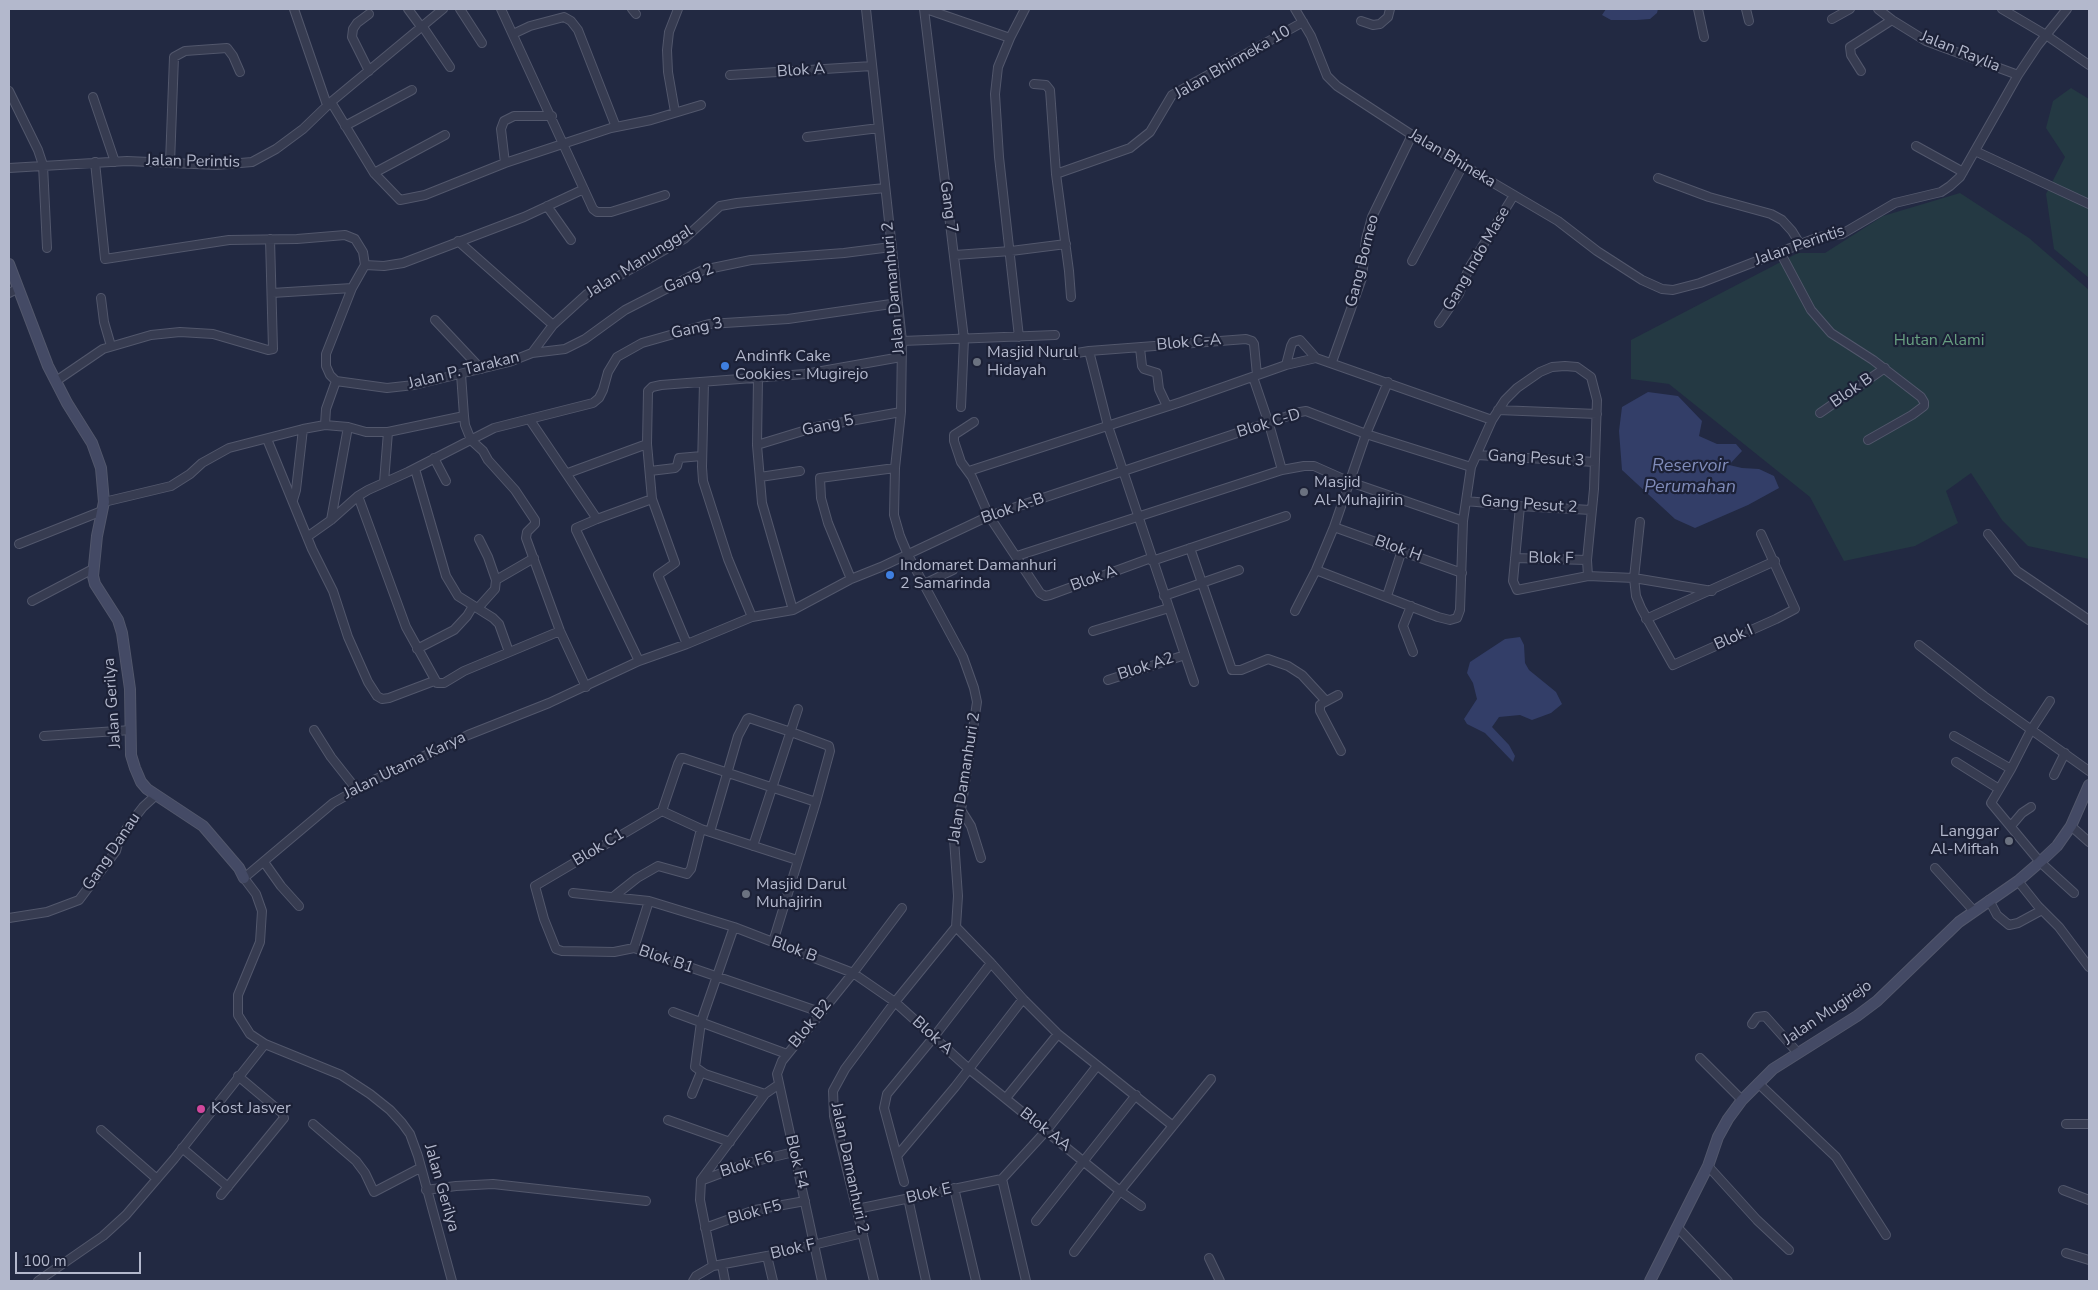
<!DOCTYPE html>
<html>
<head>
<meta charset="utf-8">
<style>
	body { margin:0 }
	#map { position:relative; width:2098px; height:1290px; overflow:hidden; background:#222942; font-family:"Nunito Sans",sans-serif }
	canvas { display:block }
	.frame { position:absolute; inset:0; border:10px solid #b3b8cc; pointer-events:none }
	.scale { position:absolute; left:15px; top:1252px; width:126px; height:22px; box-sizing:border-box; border:2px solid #b3b8cc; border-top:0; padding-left:6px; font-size:15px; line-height:18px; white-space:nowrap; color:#b3b8cc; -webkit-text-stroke:4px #1c2137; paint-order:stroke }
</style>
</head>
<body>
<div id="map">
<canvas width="2098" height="1290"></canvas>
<div class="frame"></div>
<div class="scale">100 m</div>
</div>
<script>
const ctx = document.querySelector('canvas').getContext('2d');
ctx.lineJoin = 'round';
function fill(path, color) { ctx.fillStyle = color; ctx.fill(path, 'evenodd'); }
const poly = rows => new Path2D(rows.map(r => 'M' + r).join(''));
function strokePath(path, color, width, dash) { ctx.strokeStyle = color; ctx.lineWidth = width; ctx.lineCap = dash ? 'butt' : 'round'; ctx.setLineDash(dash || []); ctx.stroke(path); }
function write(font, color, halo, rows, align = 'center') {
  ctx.font = font + ' "Nunito Sans",sans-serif'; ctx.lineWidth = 4.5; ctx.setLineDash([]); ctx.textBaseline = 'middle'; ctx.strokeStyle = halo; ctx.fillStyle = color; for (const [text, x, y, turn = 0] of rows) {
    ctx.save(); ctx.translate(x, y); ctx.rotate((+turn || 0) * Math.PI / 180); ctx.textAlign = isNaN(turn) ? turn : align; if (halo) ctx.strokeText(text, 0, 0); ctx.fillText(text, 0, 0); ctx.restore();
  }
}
const green = poly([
	[2071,88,2089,99,2089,278,2054,249,2046,194,2065,157,2046,128,2053,101],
	[1960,193,2029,238,2089,290,2089,559,2028,546,2002,520,1971,473,1946,491,1958,523,1915,546,1844,561,1810,497,1669,384,1631,379,1631,340,1798,253,1825,253,1883,216]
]);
const water = poly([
	[1606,9,1658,9,1657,13,1650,19,1637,20,1611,20,1602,15],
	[1648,392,1678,396,1702,421,1699,436,1717,444,1736,444,1742,451,1729,465,1742,468,1759,469,1774,476,1779,488,1748,505,1695,528,1675,519,1622,470,1619,431,1622,407],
	[1520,637,1524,645,1525,663,1529,670,1556,692,1562,704,1551,713,1532,720,1520,715,1499,717,1492,727,1509,745,1515,756,1513,762,1485,733,1467,724,1464,719,1477,699,1473,683,1467,673,1470,662,1505,639]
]);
const street = poly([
	[294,9,327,105],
	[408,9,422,28],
	[460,9,482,43],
	[501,9,593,209,597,212,611,212,665,195],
	[632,9,636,14],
	[866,9,902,341,901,412,895,468,894,515,900,536,908,555,963,657,974,688,977,702,961,810,954,839,958,896,956,927,895,1002,845,1069,833,1091,834,1116,874,1281],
	[924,9,964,339,961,407],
	[926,9,1010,38],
	[1295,9,1311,36,1327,76,1337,86,1412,135,1558,221,1597,251,1642,280,1662,289,1673,290,1700,283,1819,237,1842,234,1895,203,1941,192,1950,186,1960,177,2018,75,2038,45,2067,9],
	[1698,9,1704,37],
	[1746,9,1749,21],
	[1878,9,1892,20,1926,41,2018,75],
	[2002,9,2046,35,2089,65],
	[369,14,357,23,353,29,352,37,369,71],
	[1832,19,1850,9],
	[1361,21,1373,25,1380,24,1388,17,1390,9],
	[423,27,450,67],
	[513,34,530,26,564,17,571,21,578,30,616,127],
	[1861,71,1851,55,1850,47,1892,20],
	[730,75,872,66],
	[1034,84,1046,85,1050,90,1056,174,1069,271,1071,297],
	[9,91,38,150,43,165,47,248],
	[93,97,115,162],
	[331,102,374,173,400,200,425,195,505,163,611,128,651,120,701,105],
	[675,112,668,72,667,50,669,32,678,9],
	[345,126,412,90],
	[807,137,879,128],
	[1916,146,1963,172],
	[1975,151,2089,204],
	[95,162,105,259,229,240,297,239,345,235,355,239,363,252,365,265,352,288,326,354,326,366,330,375,336,381],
	[170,163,174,57,185,51,227,48,233,56,240,72],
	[505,163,501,129,504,121,514,116,552,116],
	[9,168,127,161,217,165,252,162,276,149,303,129,331,102,443,9],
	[374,173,445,135],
	[1056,174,1130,148,1150,132,1172,95,1303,22],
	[1658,178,1709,197,1771,214,1782,220,1792,231,1800,244],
	[547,206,571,240],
	[458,241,553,325],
	[1780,252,1811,310,1831,333,1873,360,1921,397,1924,402,1924,406,1912,415,1868,440],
	[955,255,1011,251,1066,244],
	[1412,261,1463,165],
	[365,265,384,266,403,263,524,217,584,189],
	[9,293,17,289],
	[272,293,352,288],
	[101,298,104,322,111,346],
	[435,320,481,369],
	[1439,323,1459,294,1469,268,1514,195],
	[1019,337,999,157,995,94,998,67,1010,38,1025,9],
	[902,341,1055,335],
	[1140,348,1142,366,1144,369,1157,373,1159,389,1167,406],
	[1089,351,1108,426,1194,682],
	[532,353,553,325,587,294,684,239,720,206,737,203,885,188],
	[1065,355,1089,351,1246,339,1252,341,1254,344,1257,375],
	[1332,362,1362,278,1366,239,1372,217,1412,135],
	[1286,365,1291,346,1293,342,1300,340,1316,358,1492,420],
	[461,374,464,416],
	[1253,377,1269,424,1282,470],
	[758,378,757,445,762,503,793,610],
	[56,381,103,349,151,335,180,332,213,334,268,350,273,349,270,239],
	[336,381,387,388,414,385,509,362,532,353,565,349,585,339,625,310,703,270,751,260,844,253,891,247],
	[704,382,702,467,703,481,728,559,752,617],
	[1498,410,1597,414],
	[1820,413,1885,368],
	[530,420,597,519],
	[974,422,954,435,954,441,961,462,972,477,989,516,1040,593,1045,596,1050,595,1151,558],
	[325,425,326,409,336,381],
	[267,439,312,549,333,591,348,637,368,682,377,696,382,699,389,698,434,681],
	[757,445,816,427,901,412],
	[1477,455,1595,462],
	[434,458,446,481],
	[415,469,446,576,458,596,493,618,499,624,509,652],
	[650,471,675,468,677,466,679,458,702,456],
	[969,471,1181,402,1286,365,1316,358],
	[568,473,647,444],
	[760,477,800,471],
	[384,482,388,432],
	[358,496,406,627,437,683,444,683,464,671,560,631],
	[293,500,296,490,303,429],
	[1466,501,1520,506,1591,510],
	[104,502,171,486,190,474,202,463,229,448,303,429,325,425,348,427,366,432,388,432,464,416,465,425,471,440,483,451,488,460,515,490,535,520,535,524,527,532,526,538,560,631,586,687],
	[1520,506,1513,581,1517,590,1588,576,1634,578,1712,591],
	[331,520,348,427],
	[1640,522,1634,578,1636,596,1641,608,1673,665,1776,619,1795,609,1761,534],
	[1334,527,1462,573],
	[1988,534,2017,571,2089,620],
	[307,537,331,520,358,496,368,490,408,472,494,428,593,403,599,398,603,390,608,372,617,357,642,343,709,324,788,319,898,303],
	[19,544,102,511],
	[1190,548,1232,670,1241,670,1268,659,1288,666,1302,675,1326,701],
	[1017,556,1282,470,1304,466,1314,466,1350,482,1463,521],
	[1515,558,1587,560],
	[1152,561,1286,516],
	[1316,570,1438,617,1450,620,1457,618,1460,610,1463,521,1471,467,1492,420,1505,400,1517,388,1540,372,1552,367,1565,366,1577,367,1591,377,1597,400,1594,489,1587,560,1588,576],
	[851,579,828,523,821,498,820,478,895,468],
	[496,580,534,558],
	[924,584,953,570],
	[1164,596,1239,570],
	[1387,596,1402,550],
	[32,601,93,569],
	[1411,606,1403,626,1413,652],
	[478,608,495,589,496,580,488,557,479,539],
	[1295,611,1316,570,1334,527,1366,434,1388,382],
	[1646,619,1775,561],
	[1093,631,1169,608],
	[687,644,658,575,675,563,652,499,647,444,648,391,652,387,661,385,805,374,901,357],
	[1919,645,1984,696,2089,771],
	[417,649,454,630,467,616,473,606],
	[639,661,576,530,576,528,597,519,652,499],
	[1108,680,1185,655],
	[1338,695,1323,703,1320,705,1320,711,1341,751],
	[2050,701,2031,730,2011,769,1991,803,2040,862,2074,893],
	[314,730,331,757,357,790],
	[44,736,131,730],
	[1954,736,2011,769],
	[1956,762,1999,789],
	[2054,775,2065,753],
	[961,810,971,826,981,858],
	[662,811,535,886,544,919,556,949,562,951,614,952,634,948,820,1012],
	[662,811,678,764,681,758,683,758,816,802],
	[662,811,701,829,797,860],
	[2011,826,2022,813,2031,807],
	[2071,826,2089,842],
	[710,832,738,736,747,719,749,718,791,732,829,746,830,751,816,802,773,942],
	[753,846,798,709],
	[264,862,281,886,299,906],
	[1935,868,1974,911],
	[2018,881,2038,906,2059,927,2089,967],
	[573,893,649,901,734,927,853,973,895,1002,969,1069,1120,1191,1141,1206],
	[613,897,637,878,658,866,687,874,691,869,701,829],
	[1989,900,1997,915,2009,925,2018,923,2042,910],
	[9,918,47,912,79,900,116,851,119,840,129,825,143,807,155,796],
	[734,927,701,1022,695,1067,705,1074,765,1094],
	[956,927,991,963,1023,999,1058,1034,1173,1126],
	[634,948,649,901],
	[673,1012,787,1054],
	[1752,1024,1757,1017,1765,1016,1798,1053],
	[1700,1058,1742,1100],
	[1758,1083,1836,1157,1886,1235],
	[778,1085,765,1094,701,1180,700,1200,713,1266,767,1256,863,1233],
	[692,1094,701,1072],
	[1006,1098,1058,1034],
	[668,1120,730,1142],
	[313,1124,356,1161,365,1173,374,1192,420,1168],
	[2066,1124,2089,1124],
	[101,1130,157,1179],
	[182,1148,228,1187],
	[897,1156,955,1087,1023,999],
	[1708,1166,1757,1220,1789,1250],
	[1002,1179,1046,1131,1097,1066],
	[1002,1179,1026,1281],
	[703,1180,748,1163,794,1152],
	[904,1182,884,1108,887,1094,933,1038,991,963],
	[954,1188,976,1281],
	[426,1190,456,1186,493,1184,646,1201],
	[2063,1190,2089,1200],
	[221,1195,284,1118,282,1113,238,1076],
	[908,1198,926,1281],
	[857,1209,1002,1179],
	[1036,1221,1136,1095],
	[1677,1227,1728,1281],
	[705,1228,755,1210,805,1201],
	[1074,1252,1120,1191,1211,1079],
	[2066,1253,2089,1260],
	[767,1256,773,1281],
	[1209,1258,1220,1281],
	[722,1265,725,1281],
	[38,1281,103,1236,126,1215,174,1159,265,1044],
	[452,1281,418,1156,410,1134,402,1123,390,1110,370,1094,341,1075,265,1044,250,1034,238,1015,238,995,260,942,262,911,256,894,244,878,333,803,374,780,468,735,549,703,639,661,687,644,752,617,793,610,851,579,881,567,989,516,1300,412,1306,411,1366,434,1471,467],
	[693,1281,696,1276,713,1266],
	[822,1281,777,1074,782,1061,853,973,902,908]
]);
const secondary = poly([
	[9,264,48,366,67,403,92,443,101,468,104,502,97,536,93,576,95,584,118,620,122,633,130,689,131,755,135,768,141,782,147,789,203,826,239,868,244,878],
	[1650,1281,1708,1166,1718,1137,1728,1119,1742,1100,1773,1069,1857,1016,1877,1001,1959,922,2018,881,2040,862,2057,846,2071,826,2089,785]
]);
const markers = [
	[977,362,5,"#6b7280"],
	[725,366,5,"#3f7fe0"],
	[1304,492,5,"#6b7280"],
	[890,575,5,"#3f7fe0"],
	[2009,841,5,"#6b7280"],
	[746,894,5,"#6b7280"],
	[201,1109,5,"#d1479c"]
];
const streetNames = [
	["Jalan Raylia",1960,52,22],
	["Jalan Bhinneka 10",1233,63,-30],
	["Blok A",801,71,-4],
	["Jalan Bhineka",1452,159,31],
	["Jalan Perintis",193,162,1],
	["Gang 7",948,207,82],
	["Jalan Perintis",1800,246,-19],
	["Gang Indo Mase",1477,259,-60],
	["Gang Borneo",1363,261,-76],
	["Jalan Manunggal",640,262,-32],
	["Gang 2",689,279,-23],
	["Jalan Damanhuri 2",894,288,-95],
	["Gang 3",697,329,-12],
	["Blok C-A",1189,343,-5],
	["Jalan P. Tarakan",464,371,-14],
	["Blok B",1852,391,-35],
	["Blok C-D",1269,424,-17],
	["Gang 5",828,426,-12],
	["Gang Pesut 3",1536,459,3],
	["Gang Pesut 2",1529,505,4],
	["Blok A-B",1013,509,-19],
	["Blok H",1398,549,20],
	["Blok F",1551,559,1],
	["Blok A",1094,579,-20],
	["Blok I",1734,638,-24],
	["Blok A2",1146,667,-18],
	["Jalan Gerilya",113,703,-94],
	["Jalan Utama Karya",405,766,-26],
	["Jalan Damanhuri 2",965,778,-81],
	["Blok C1",599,848,-31],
	["Gang Danau",112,852,-56],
	["Blok B",794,950,20],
	["Blok B1",666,960,19],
	["Jalan Mugirejo",1828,1013,-34],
	["Blok B2",811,1024,-51],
	["Blok A",932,1036,42],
	["Blok AA",1045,1130,38],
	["Blok F4",796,1162,77],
	["Blok F6",747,1165,-17],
	["Jalan Damanhuri 2",849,1168,78],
	["Jalan Gerilya",441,1188,74],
	["Blok E",929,1194,-13],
	["Blok F5",755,1213,-15],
	["Blok F",793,1250,-13]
];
const parkNames = [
	["Hutan Alami",1939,341]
];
const poiNames = [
	["Masjid Nurul",987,353],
	["Hidayah",987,371],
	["Andinfk Cake",735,357],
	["Cookies - Mugirejo",735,375],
	["Masjid",1314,483],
	["Al-Muhajirin",1314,501],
	["Indomaret Damanhuri",900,566],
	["2 Samarinda",900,584],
	["Langgar",1999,832,"right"],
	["Al-Miftah",1999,850,"right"],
	["Masjid Darul",756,885],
	["Muhajirin",756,903],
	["Kost Jasver",211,1109]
];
const waterNames = [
	["Reservoir",1690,467],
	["Perumahan",1690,488]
];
fill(green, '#243943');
fill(water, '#333e68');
strokePath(street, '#52576c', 10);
strokePath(secondary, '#52576c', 12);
strokePath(street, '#373c51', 8);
strokePath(secondary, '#444a65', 10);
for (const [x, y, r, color] of markers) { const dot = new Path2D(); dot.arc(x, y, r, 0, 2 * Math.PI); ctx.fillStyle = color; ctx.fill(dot); strokePath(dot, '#1c2137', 2); }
write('16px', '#b3b8cc', '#1c2137', streetNames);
write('16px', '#689f81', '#1c2137', parkNames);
write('16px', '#b3b8cc', '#1c2137', poiNames, 'left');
write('italic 18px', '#808cba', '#1c2137', waterNames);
</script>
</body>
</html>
